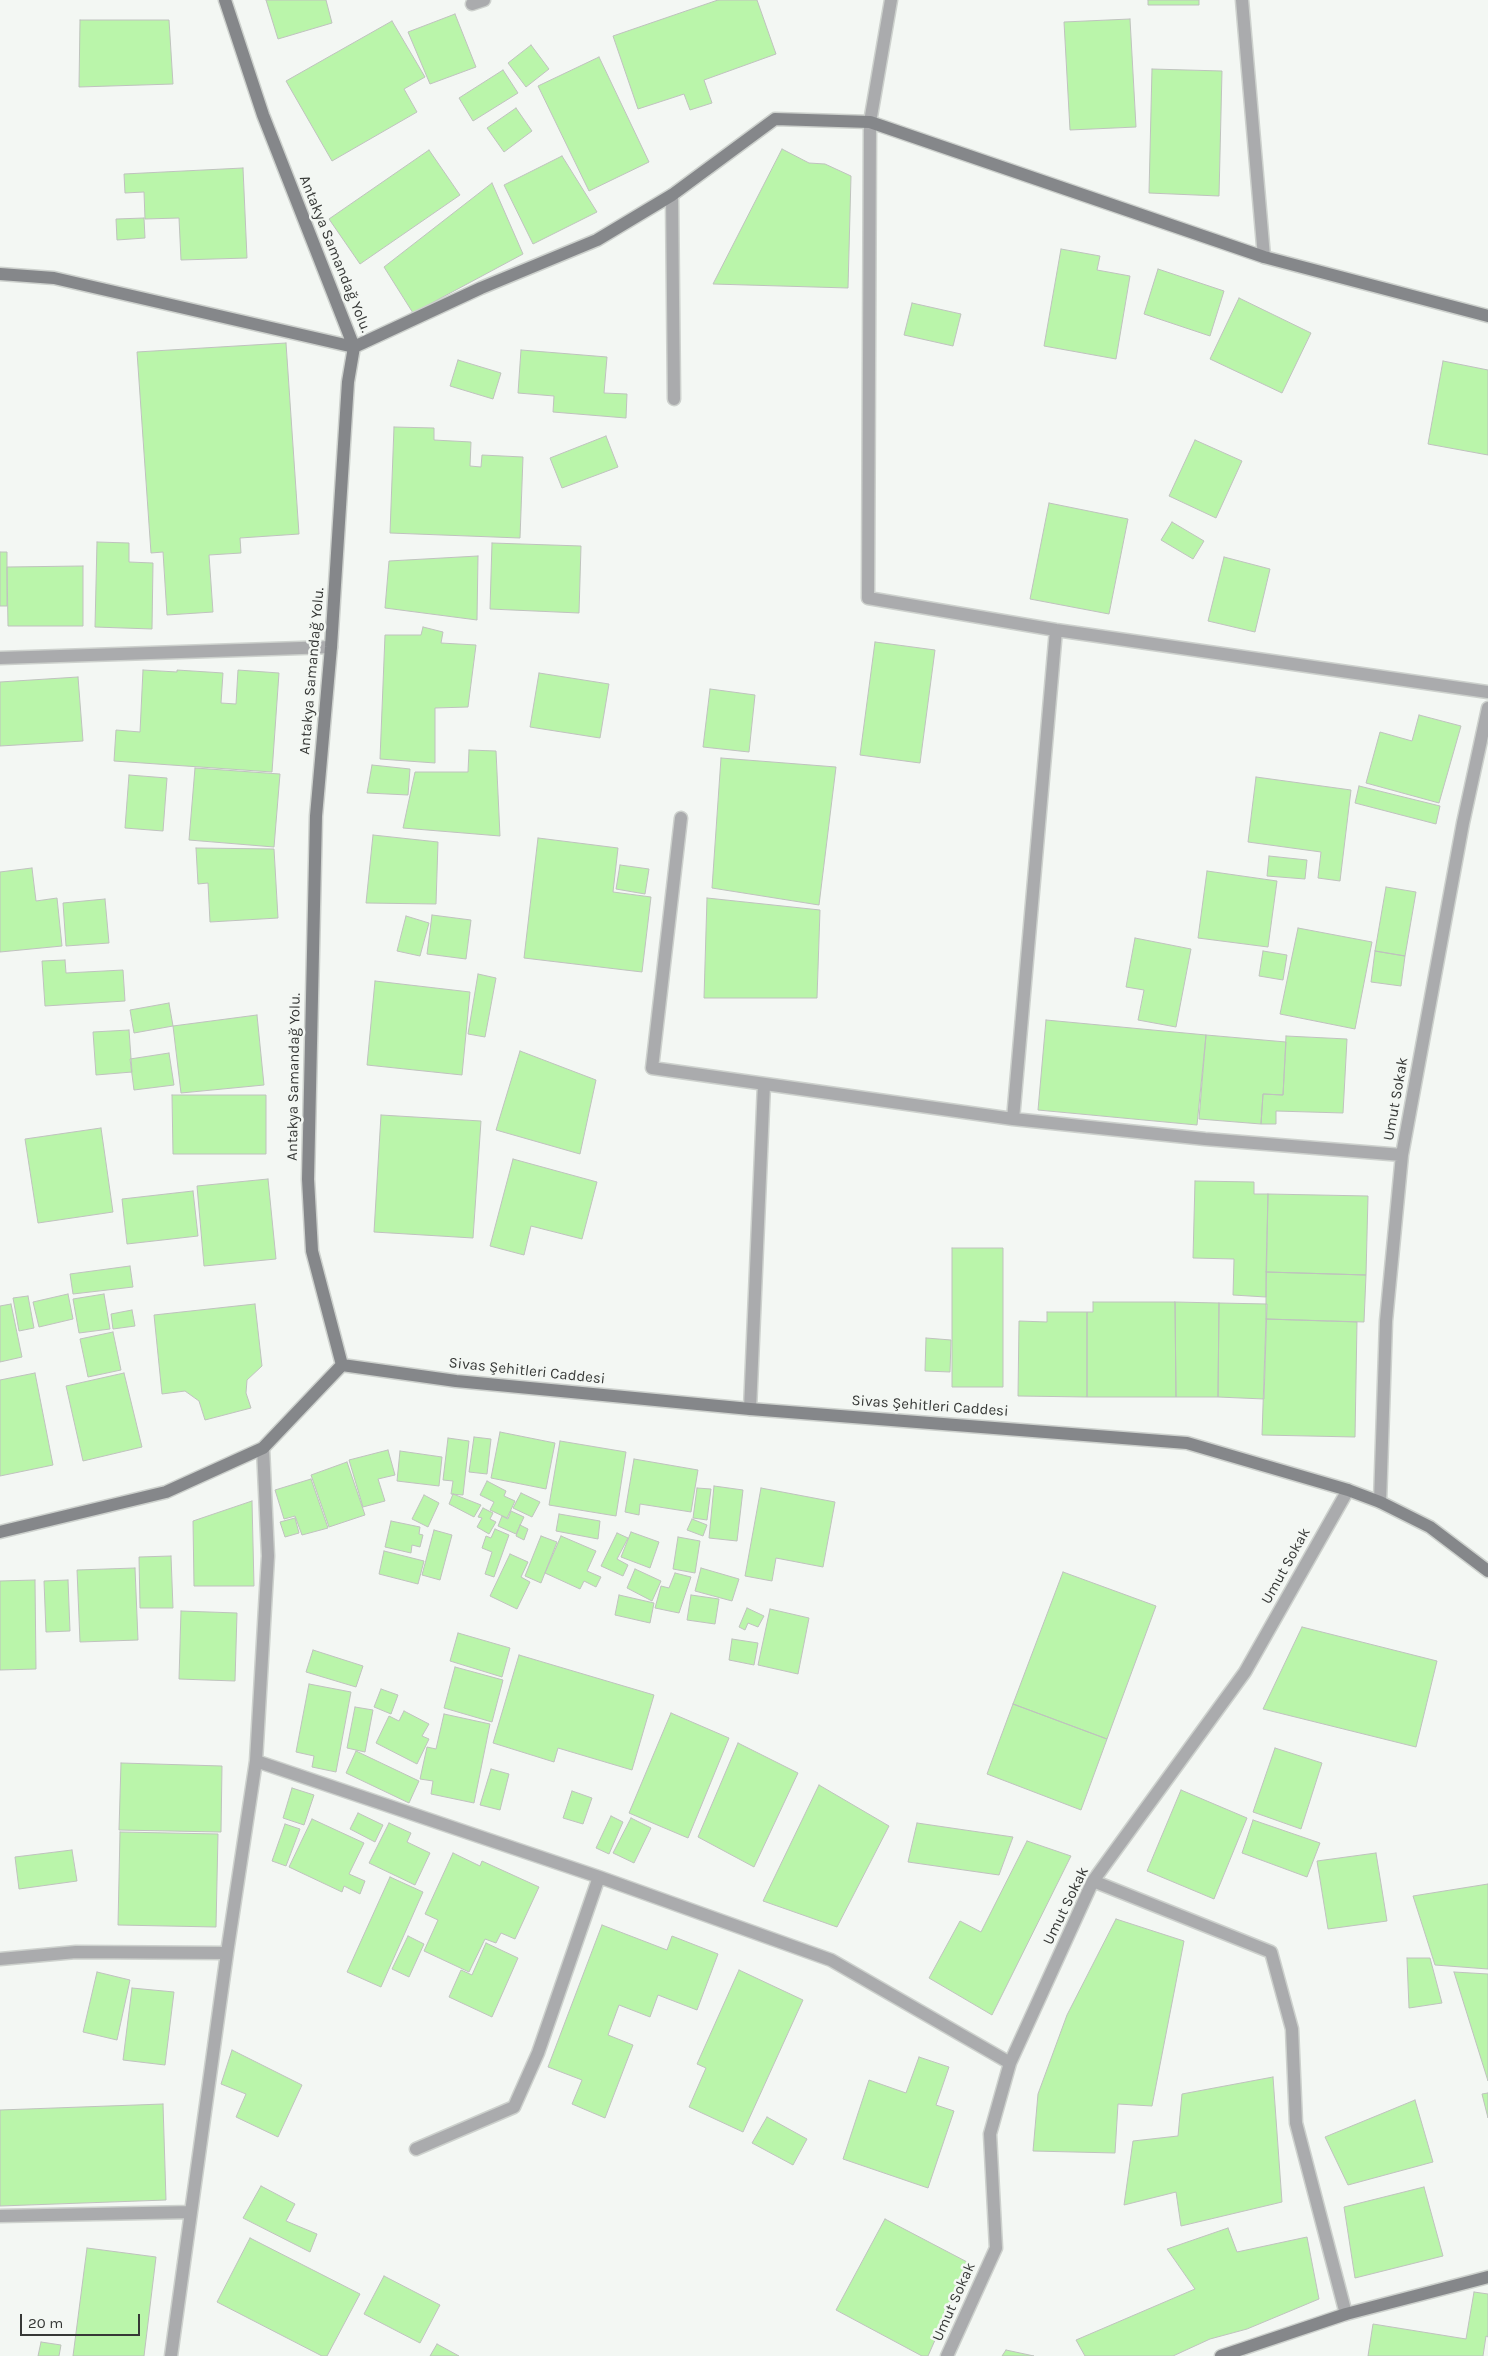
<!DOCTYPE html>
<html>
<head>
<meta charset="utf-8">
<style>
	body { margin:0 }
	#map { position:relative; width:1488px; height:2356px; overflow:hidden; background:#f3f7f3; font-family:Karla,sans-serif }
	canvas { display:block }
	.scale { position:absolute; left:20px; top:2314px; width:120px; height:22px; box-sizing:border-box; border:2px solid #363836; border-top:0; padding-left:6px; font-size:15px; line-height:18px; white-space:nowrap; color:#363836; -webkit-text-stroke:4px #f3f7f3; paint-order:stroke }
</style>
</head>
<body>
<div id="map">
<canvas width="1488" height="2356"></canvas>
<div class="scale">20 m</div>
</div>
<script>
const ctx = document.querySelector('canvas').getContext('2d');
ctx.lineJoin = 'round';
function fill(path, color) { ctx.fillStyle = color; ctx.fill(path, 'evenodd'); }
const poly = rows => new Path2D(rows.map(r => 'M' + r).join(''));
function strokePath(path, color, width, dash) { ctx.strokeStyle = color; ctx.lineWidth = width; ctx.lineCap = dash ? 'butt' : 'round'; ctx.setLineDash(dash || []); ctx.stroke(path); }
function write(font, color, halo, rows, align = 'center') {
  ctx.font = font + ' Karla,sans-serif'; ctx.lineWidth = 5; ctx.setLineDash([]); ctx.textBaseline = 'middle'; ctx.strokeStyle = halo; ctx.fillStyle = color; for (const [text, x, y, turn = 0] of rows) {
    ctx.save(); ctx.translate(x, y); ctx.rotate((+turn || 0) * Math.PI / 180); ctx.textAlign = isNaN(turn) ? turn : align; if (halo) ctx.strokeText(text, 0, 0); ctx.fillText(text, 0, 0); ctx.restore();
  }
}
const building = poly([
	[266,0,326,0,332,23,278,39,266,0],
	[718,0,757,0,776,54,704,80,712,103,690,110,684,94,638,109,613,36,718,0],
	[1148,0,1199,0,1199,5,1148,5,1148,0],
	[455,14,476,67,430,84,408,32,455,14],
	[1130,19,1136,127,1070,130,1064,22,1130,19],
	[80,20,169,20,173,84,79,87,80,20],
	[392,21,425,77,404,89,417,112,332,161,286,81,392,21],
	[531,45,549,69,526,87,508,63,531,45],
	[599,57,649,162,589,191,538,86,599,57],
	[1152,69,1222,71,1219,196,1149,193,1152,69],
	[503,70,518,93,473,121,459,98,503,70],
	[516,108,532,131,504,152,487,128,516,108],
	[782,149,809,163,825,164,851,176,848,288,713,284,782,149],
	[429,150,460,195,360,264,329,219,429,150],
	[562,156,597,212,533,244,504,185,562,156],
	[243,168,247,258,181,260,179,218,145,219,144,192,125,193,124,174,243,168],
	[492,183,523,254,413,313,384,267,492,183],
	[144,218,145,238,117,240,116,219,144,218],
	[1061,249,1100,256,1097,270,1130,276,1116,359,1044,346,1061,249],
	[1158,269,1224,291,1210,336,1144,314,1158,269],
	[1239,298,1311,333,1282,393,1210,359,1239,298],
	[912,303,961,314,953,346,904,335,912,303],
	[286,343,299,534,240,538,241,553,209,555,213,612,167,615,163,552,151,553,137,352,286,343],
	[521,350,607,357,604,393,627,394,626,418,553,412,554,396,518,393,521,350],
	[458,360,501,373,493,399,450,386,458,360],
	[1443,361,1488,370,1488,455,1428,444,1443,361],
	[394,427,434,428,434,440,471,442,470,466,481,467,482,455,523,457,520,538,390,533,394,427],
	[606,436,618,467,562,488,550,458,606,436],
	[1195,440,1242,461,1216,518,1169,496,1195,440],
	[1049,503,1128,519,1109,614,1030,599,1049,503],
	[1172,522,1204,541,1193,559,1161,540,1172,522],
	[97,542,129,543,129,562,153,563,152,629,95,627,97,542],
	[492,543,581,546,579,613,490,609,492,543],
	[0,552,7,552,7,606,0,606,0,552],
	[478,556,477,620,385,608,389,561,478,556],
	[1224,557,1270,569,1255,632,1208,621,1224,557],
	[83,566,83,626,8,626,7,567,83,566],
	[423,627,443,632,441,643,476,645,468,707,435,708,435,763,380,759,385,635,421,635,423,627],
	[875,642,935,650,920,763,860,755,875,642],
	[143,670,177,672,177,670,223,673,221,703,236,704,238,670,279,673,272,772,114,761,116,730,140,732,143,670],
	[539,673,609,684,600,738,530,727,539,673],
	[78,677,83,741,0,746,0,682,78,677],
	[710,689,755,695,749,752,703,747,710,689],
	[1419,715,1461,726,1439,803,1366,783,1380,732,1412,741,1419,715],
	[469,750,496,751,500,836,403,828,415,772,468,772,469,750],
	[721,758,836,767,819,905,712,888,721,758],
	[372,765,410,769,408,795,367,793,372,765],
	[195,768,280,774,274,847,189,840,195,768],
	[129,775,167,778,163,831,125,828,129,775],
	[1256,777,1351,790,1340,881,1318,878,1321,852,1248,842,1256,777],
	[1359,786,1440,806,1436,824,1355,803,1359,786],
	[373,835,438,842,436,904,366,903,373,835],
	[538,838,618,848,613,892,651,897,642,972,524,958,538,838],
	[196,848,274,849,278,918,210,922,208,883,198,884,196,848],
	[1269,856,1307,860,1305,879,1267,876,1269,856],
	[620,865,649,869,645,894,616,889,620,865],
	[32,868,36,901,57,898,62,946,0,952,0,872,32,868],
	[1207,871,1277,881,1268,947,1198,938,1207,871],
	[1386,887,1416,892,1405,956,1375,951,1386,887],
	[707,898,820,910,817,998,704,998,707,898],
	[105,899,109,943,66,946,63,903,105,899],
	[432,915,471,920,466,959,427,954,432,915],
	[406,916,429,923,420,956,397,951,406,916],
	[1298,928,1372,942,1355,1029,1280,1014,1298,928],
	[1135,938,1191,949,1176,1027,1138,1020,1144,990,1126,987,1135,938],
	[1263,951,1287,955,1283,980,1259,976,1263,951],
	[1375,951,1405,956,1401,986,1371,982,1375,951],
	[65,960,66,973,123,970,125,1001,45,1006,42,961,65,960],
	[478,974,496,978,485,1037,468,1034,478,974],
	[375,981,470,992,462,1075,367,1065,375,981],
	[169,1003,173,1026,134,1033,130,1010,169,1003],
	[257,1015,264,1085,181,1093,173,1026,257,1015],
	[1046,1020,1206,1035,1197,1125,1038,1110,1046,1020],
	[129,1030,132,1072,96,1075,93,1032,129,1030],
	[1206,1035,1286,1042,1283,1095,1263,1094,1261,1124,1199,1119,1206,1035],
	[1286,1036,1347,1039,1343,1113,1276,1111,1276,1124,1261,1124,1263,1094,1283,1095,1286,1036],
	[520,1051,596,1080,580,1154,496,1130,520,1051],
	[169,1053,174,1085,134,1090,130,1059,169,1053],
	[172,1095,266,1095,266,1154,173,1154,172,1095],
	[381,1115,481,1121,473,1238,374,1232,381,1115],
	[101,1128,113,1212,38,1223,25,1139,101,1128],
	[513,1159,597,1182,582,1239,531,1226,524,1255,490,1246,513,1159],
	[268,1179,276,1259,204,1266,197,1186,268,1179],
	[1195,1181,1254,1182,1254,1194,1268,1194,1266,1297,1233,1295,1234,1259,1193,1258,1195,1181],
	[193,1191,198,1236,127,1244,122,1199,193,1191],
	[1268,1194,1368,1196,1366,1275,1266,1272,1268,1194],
	[952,1248,1003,1248,1003,1387,952,1387,952,1248],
	[130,1266,133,1287,73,1294,70,1274,130,1266],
	[1266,1272,1366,1275,1364,1322,1266,1319,1266,1272],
	[68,1294,73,1319,39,1327,33,1302,68,1294],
	[104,1294,110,1329,79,1333,73,1299,104,1294],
	[28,1296,34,1328,19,1331,13,1298,28,1296],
	[1093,1302,1175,1302,1176,1397,1087,1397,1087,1312,1093,1312,1093,1302],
	[1175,1302,1219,1303,1218,1397,1176,1397,1175,1302],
	[1219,1303,1267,1304,1264,1399,1218,1397,1219,1303],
	[11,1304,22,1357,0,1362,0,1306,11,1304],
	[255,1304,262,1366,247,1380,246,1393,251,1408,205,1420,199,1401,185,1391,162,1394,154,1315,255,1304],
	[132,1310,135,1326,113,1329,111,1314,132,1310],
	[1047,1312,1087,1312,1087,1397,1018,1396,1019,1321,1047,1322,1047,1312],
	[1266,1319,1357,1322,1355,1437,1262,1435,1266,1319],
	[113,1332,121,1370,88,1377,80,1339,113,1332],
	[926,1338,951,1340,950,1372,925,1371,926,1338],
	[35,1373,53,1465,0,1476,0,1380,35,1373],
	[124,1373,142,1447,83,1461,66,1386,124,1373],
	[500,1432,555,1443,546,1489,491,1478,500,1432],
	[474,1437,491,1439,487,1474,469,1472,474,1437],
	[448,1438,469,1441,463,1495,451,1494,453,1481,443,1480,448,1438],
	[560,1441,626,1452,616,1516,549,1505,560,1441],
	[388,1450,395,1475,378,1479,385,1501,363,1507,349,1460,388,1450],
	[400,1451,442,1457,439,1486,397,1481,400,1451],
	[634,1459,698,1470,691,1512,640,1504,639,1515,625,1512,634,1459],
	[347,1462,365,1515,329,1527,311,1475,347,1462],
	[311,1479,328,1528,302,1535,295,1516,284,1519,275,1490,311,1479],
	[487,1481,506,1491,504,1496,515,1501,507,1518,490,1510,494,1502,480,1495,487,1481],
	[714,1486,743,1490,737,1541,709,1538,714,1486],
	[697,1488,711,1489,707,1520,693,1518,697,1488],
	[761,1488,835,1502,823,1567,776,1558,772,1581,745,1576,761,1488],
	[521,1493,540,1502,532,1517,513,1508,521,1493],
	[453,1494,481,1505,474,1517,449,1504,453,1494],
	[424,1495,439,1503,428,1527,412,1519,424,1495],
	[252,1501,254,1586,194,1586,193,1521,252,1501],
	[483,1508,493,1513,490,1519,496,1522,489,1534,477,1527,482,1518,478,1517,483,1508],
	[511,1511,524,1517,516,1534,498,1526,502,1516,508,1519,511,1511],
	[559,1514,600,1521,598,1539,556,1531,559,1514],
	[295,1518,299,1533,285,1537,280,1522,295,1518],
	[692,1519,707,1525,703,1536,687,1530,692,1519],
	[391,1521,420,1527,419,1534,423,1535,420,1547,412,1545,411,1553,385,1547,391,1521],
	[520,1525,528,1529,524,1540,516,1536,520,1525],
	[495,1529,509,1535,494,1577,485,1574,492,1552,482,1548,486,1536,491,1538,495,1529],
	[434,1530,452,1535,440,1580,422,1575,434,1530],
	[631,1532,659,1542,650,1568,621,1557,631,1532],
	[617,1533,628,1538,617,1559,628,1565,623,1576,601,1566,617,1533],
	[541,1536,557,1542,541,1583,525,1576,541,1536],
	[561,1536,596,1551,587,1571,601,1577,596,1587,584,1581,580,1589,545,1573,561,1536],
	[678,1537,700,1541,695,1573,673,1569,678,1537],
	[384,1551,424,1561,418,1584,379,1574,384,1551],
	[510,1554,528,1562,521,1577,530,1582,517,1609,490,1596,510,1554],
	[171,1556,173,1608,140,1608,139,1557,171,1556],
	[135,1568,138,1640,80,1642,77,1570,135,1568],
	[701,1568,739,1579,732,1601,695,1591,701,1568],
	[635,1569,661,1581,652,1601,627,1588,635,1569],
	[1063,1572,1156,1606,1107,1739,1013,1704,1063,1572],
	[675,1573,691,1577,679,1613,655,1608,661,1586,669,1588,675,1573],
	[35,1580,36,1669,0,1670,0,1581,35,1580],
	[68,1580,70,1631,46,1632,44,1581,68,1580],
	[619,1595,654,1603,650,1623,615,1615,619,1595],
	[691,1595,719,1599,715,1624,687,1620,691,1595],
	[747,1608,764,1616,758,1627,748,1623,745,1630,739,1627,747,1608],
	[770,1609,809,1618,798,1674,758,1665,770,1609],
	[181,1611,237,1613,235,1681,179,1679,181,1611],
	[1302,1627,1437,1661,1416,1747,1263,1709,1302,1627],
	[458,1633,510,1648,502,1677,450,1661,458,1633],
	[732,1639,758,1643,754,1665,729,1660,732,1639],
	[313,1650,363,1666,356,1687,306,1672,313,1650],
	[519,1655,654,1695,632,1770,558,1748,554,1762,493,1743,519,1655],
	[455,1667,503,1680,492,1722,444,1708,455,1667],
	[309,1684,351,1692,336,1772,312,1767,314,1756,296,1752,309,1684],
	[381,1689,398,1695,391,1714,374,1707,381,1689],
	[1013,1704,1107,1739,1081,1810,987,1774,1013,1704],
	[355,1707,373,1710,365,1752,347,1748,355,1707],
	[404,1711,429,1724,422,1736,429,1739,417,1764,376,1743,389,1716,399,1721,404,1711],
	[671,1713,729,1738,688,1838,629,1813,671,1713],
	[444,1714,490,1724,474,1803,431,1794,433,1781,420,1779,427,1747,436,1749,444,1714],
	[738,1743,798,1773,754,1867,698,1837,738,1743],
	[1275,1748,1322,1763,1301,1829,1253,1812,1275,1748],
	[356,1751,419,1781,409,1803,346,1773,356,1751],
	[121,1763,222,1766,221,1832,119,1830,121,1763],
	[491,1769,509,1774,500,1810,480,1805,491,1769],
	[819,1785,889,1826,837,1927,763,1901,819,1785],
	[292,1788,314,1795,304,1825,283,1818,292,1788],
	[1181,1790,1247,1818,1214,1899,1147,1871,1181,1790],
	[572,1791,592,1798,583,1824,563,1818,572,1791],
	[358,1813,383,1825,375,1842,350,1829,358,1813],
	[611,1816,623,1822,609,1854,596,1848,611,1816],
	[631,1818,651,1828,634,1863,613,1853,631,1818],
	[312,1819,364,1843,349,1874,365,1881,360,1894,344,1886,342,1892,289,1867,312,1819],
	[1253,1820,1320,1843,1307,1877,1242,1853,1253,1820],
	[389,1823,411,1833,407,1842,430,1853,415,1885,369,1863,389,1823],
	[917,1823,1013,1837,999,1875,908,1862,917,1823],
	[285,1824,300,1829,286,1866,272,1861,285,1824],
	[120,1832,218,1834,216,1927,118,1925,120,1832],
	[1027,1841,1071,1856,992,2015,929,1978,960,1921,981,1932,1027,1841],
	[72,1850,77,1881,19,1889,15,1857,72,1850],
	[453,1853,480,1866,482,1861,539,1887,515,1939,501,1933,496,1943,485,1939,469,1972,424,1951,438,1920,425,1914,453,1853],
	[1376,1853,1387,1921,1328,1929,1317,1861,1376,1853],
	[390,1877,423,1892,381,1987,347,1972,390,1877],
	[1488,1884,1488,1969,1435,1965,1413,1896,1488,1884],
	[1116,1919,1184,1941,1152,2106,1118,2104,1115,2153,1033,2151,1038,2094,1067,2015,1116,1919],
	[602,1925,667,1950,672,1936,718,1954,697,2010,658,1995,650,2017,619,2005,608,2035,633,2045,605,2118,572,2104,582,2080,548,2067,602,1925],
	[408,1936,424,1944,409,1977,392,1969,408,1936],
	[486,1943,518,1958,492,2017,449,1997,461,1970,472,1975,486,1943],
	[1407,1958,1430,1958,1442,2003,1409,2008,1407,1958],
	[739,1970,803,2000,743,2132,689,2107,706,2068,697,2064,739,1970],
	[97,1972,130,1980,117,2040,83,2032,97,1972],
	[1454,1972,1488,1974,1488,2081,1454,1972],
	[132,1988,174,1992,165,2065,123,2060,132,1988],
	[232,2050,302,2085,278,2137,236,2117,246,2094,221,2084,232,2050],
	[919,2057,949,2067,936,2105,954,2111,928,2188,843,2159,869,2080,906,2093,919,2057],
	[1273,2077,1282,2202,1181,2226,1176,2192,1124,2205,1133,2141,1178,2136,1182,2094,1273,2077],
	[1488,2093,1488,2118,1482,2094,1488,2093],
	[1415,2100,1433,2162,1348,2185,1325,2137,1415,2100],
	[163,2104,166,2200,0,2206,0,2110,163,2104],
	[767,2117,807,2139,793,2165,752,2143,767,2117],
	[261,2186,295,2204,286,2221,317,2234,310,2252,243,2218,261,2186],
	[1424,2187,1443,2256,1355,2278,1344,2207,1424,2187],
	[885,2219,969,2263,928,2356,922,2356,836,2310,885,2219],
	[1228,2228,1237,2252,1307,2237,1319,2299,1247,2329,1210,2339,1173,2356,1085,2356,1076,2340,1195,2289,1167,2249,1228,2228],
	[250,2238,360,2294,327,2356,322,2356,217,2302,250,2238],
	[87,2248,156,2257,144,2356,73,2356,87,2248],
	[384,2276,440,2305,420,2343,364,2314,384,2276],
	[1474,2292,1488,2294,1488,2337,1486,2336,1483,2356,1368,2356,1373,2324,1466,2339,1474,2292],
	[41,2342,61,2345,59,2356,38,2356,41,2342],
	[437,2344,459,2356,430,2356,437,2344],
	[1006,2350,1034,2356,1002,2356,1006,2350]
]);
const street = poly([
	[891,0,870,122,868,598,1056,630,1488,692],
	[1242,0,1264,257],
	[472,4,484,0],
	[672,195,674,399],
	[0,658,331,647],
	[681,818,652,1068,1013,1119,1205,1139,1402,1155],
	[1013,1119,1056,630],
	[750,1409,764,1084],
	[1380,1502,1386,1321,1402,1155,1463,823,1488,708],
	[256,1761,599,1877,831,1960,1010,2063],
	[1093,1881,1271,1952,1292,2029,1296,2123,1346,2314],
	[0,1959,76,1952,227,1953],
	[416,2149,514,2107,538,2053,599,1877],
	[0,2216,191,2212],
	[171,2356,227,1953,256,1761,268,1556,263,1448],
	[947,2356,996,2248,990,2134,1010,2063,1093,1881,1245,1672,1348,1490]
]);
const secondary = poly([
	[225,0,263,115,354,347,348,382,331,647,316,816,308,1179,312,1251,342,1365],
	[0,274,54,278,354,347,481,288,597,240,672,195,775,119,870,122,1264,257,1488,316],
	[342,1365,456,1381,750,1409,1187,1443,1348,1490,1380,1502,1430,1527,1488,1571],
	[0,1532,166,1492,263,1448,342,1365],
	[1221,2356,1346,2314,1488,2277]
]);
const streetNames = [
	["Antakya Samandağ Yolu.",335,254,68],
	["Antakya Samandağ Yolu.",312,671,-85],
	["Antakya Samandağ Yolu.",294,1077,-89],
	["Umut Sokak",1396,1099,-80],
	["Sivas Şehitleri Caddesi",527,1371,6],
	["Sivas Şehitleri Caddesi",930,1406,4],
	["Umut Sokak",1286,1566,-61],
	["Umut Sokak",1066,1906,-64],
	["Umut Sokak",954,2302,-66]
];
fill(building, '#baf5aa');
strokePath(building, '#bfc2be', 1);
strokePath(street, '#cdd1cd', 15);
strokePath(secondary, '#cdd1cd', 15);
strokePath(street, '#aaabad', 12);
strokePath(secondary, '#85878a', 12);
write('15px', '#363836', '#f3f7f3', streetNames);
</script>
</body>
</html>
